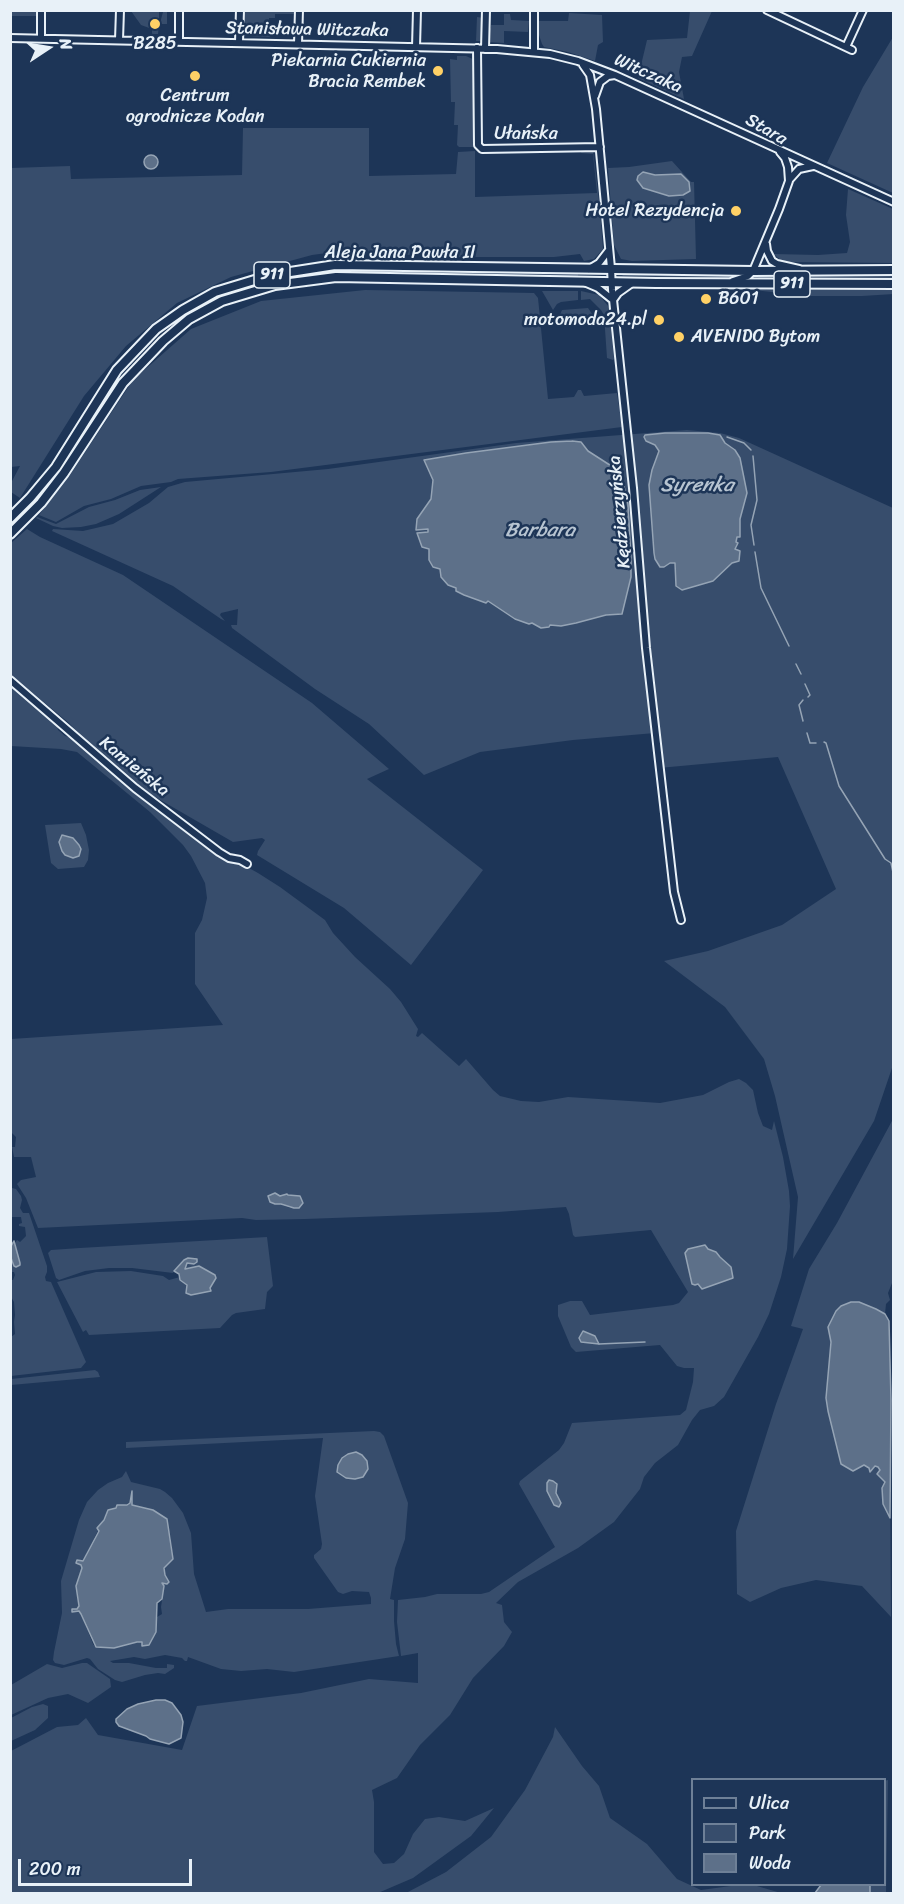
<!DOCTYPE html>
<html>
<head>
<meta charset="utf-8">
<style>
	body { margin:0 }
	#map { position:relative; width:904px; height:1904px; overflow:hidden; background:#1d3557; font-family:Sriracha,sans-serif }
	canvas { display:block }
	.frame { position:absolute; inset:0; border:12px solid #e8f1f8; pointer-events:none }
	.legend { position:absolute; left:691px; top:1778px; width:195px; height:108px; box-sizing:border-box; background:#1d3557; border:2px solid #6e8097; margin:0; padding:8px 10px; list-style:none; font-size:18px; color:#e8f1f8 }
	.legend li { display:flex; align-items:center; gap:12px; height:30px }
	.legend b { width:30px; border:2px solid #6e8097 }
	.north { position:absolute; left:18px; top:18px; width:60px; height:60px; -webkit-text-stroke:4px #1d3557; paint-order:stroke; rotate:78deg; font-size:16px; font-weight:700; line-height:24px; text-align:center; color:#e8f1f8 }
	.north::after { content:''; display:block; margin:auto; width:21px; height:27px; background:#e8f1f8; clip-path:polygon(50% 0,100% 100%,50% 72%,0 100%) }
	.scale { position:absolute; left:18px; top:1859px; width:174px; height:27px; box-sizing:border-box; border:3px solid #e8f1f8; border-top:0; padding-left:8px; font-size:18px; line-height:21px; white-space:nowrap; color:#e8f1f8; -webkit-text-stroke:4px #1d3557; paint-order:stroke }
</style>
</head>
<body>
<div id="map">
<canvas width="904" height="1904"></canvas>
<div class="frame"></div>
<ul class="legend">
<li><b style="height:8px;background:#1d3557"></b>Ulica</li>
<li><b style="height:16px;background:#374d6c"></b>Park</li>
<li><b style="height:16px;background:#5d7089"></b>Woda</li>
</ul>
<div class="north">N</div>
<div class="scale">200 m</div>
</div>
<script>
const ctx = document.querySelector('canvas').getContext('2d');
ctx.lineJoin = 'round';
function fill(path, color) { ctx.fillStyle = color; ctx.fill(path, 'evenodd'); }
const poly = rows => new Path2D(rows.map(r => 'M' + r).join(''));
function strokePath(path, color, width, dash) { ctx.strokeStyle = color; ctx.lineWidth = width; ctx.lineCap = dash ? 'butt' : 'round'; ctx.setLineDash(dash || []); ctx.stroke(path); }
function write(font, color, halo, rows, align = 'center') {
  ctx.font = font + ' Sriracha,sans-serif'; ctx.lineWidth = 5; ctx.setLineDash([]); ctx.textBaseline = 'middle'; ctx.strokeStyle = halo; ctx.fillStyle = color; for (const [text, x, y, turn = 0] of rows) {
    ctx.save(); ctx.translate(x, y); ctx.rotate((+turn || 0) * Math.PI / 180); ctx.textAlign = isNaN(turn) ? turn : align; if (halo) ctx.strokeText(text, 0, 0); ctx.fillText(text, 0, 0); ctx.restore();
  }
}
const green = poly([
	[11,10,38,11,38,14,36,16,11,16],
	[131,11,159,11,159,23,160,23,163,12,167,11,167,24,159,24,158,34,152,34,152,29,141,25],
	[243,11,296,10,296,14,275,14,275,18,269,18,270,37,243,36],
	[690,11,712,11,692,56,682,57,679,72,684,99,638,78,647,40,687,38],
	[569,13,602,15,603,42,598,45,595,61,568,52,544,47,542,44,539,35,538,21,568,21],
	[504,14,510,14,511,20,529,21,528,32,504,31,504,43,488,42,487,30,491,28,491,25,504,25],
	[477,17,484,18,482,41,476,41],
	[893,30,894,193,893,193,827,163,863,87,893,37],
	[457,56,466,56,475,60,475,147,459,147,457,145,458,125,454,125,455,102,451,102,450,59,457,60],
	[243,128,369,128,369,176,456,174,458,152,475,151,475,197,597,193,593,154,581,153,582,151,593,151,600,209,603,249,594,259,584,261,580,254,554,257,453,257,345,252,327,253,312,255,231,277,177,303,126,346,84,396,20,498,11,492,11,483,20,466,11,467,11,168,70,166,71,179,242,175],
	[672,161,691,182,694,182,696,259,632,261,621,259,614,245,608,168,629,167],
	[848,189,893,209,893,263,782,262,774,254,818,255,847,253,850,242,846,215],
	[350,270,578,273,578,276,349,273,323,274,287,278,286,275],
	[623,273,738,274,735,278,667,277,623,276,621,274],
	[759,274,893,276,894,279,759,278,756,276],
	[744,289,893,290,894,294,862,296,809,296],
	[365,290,534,293,538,298,539,308,548,399,574,397,578,390,581,390,584,396,617,393,622,427,271,472,178,479,171,482,141,486,111,499,84,506,56,522,39,515,68,478,133,380,191,329,261,301],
	[542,291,578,291,578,300,561,302,557,304,553,310],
	[581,291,599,295,609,307,614,359,613,360,607,358,604,315,601,310,590,299,581,300],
	[588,308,595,318,564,322,559,317,562,310],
	[687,430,720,433,739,438,893,508,894,1056,892,1068,874,1121,793,1259,798,1197,775,1096,764,1059,725,1007,664,961,708,951,782,925,836,889,778,757,659,768,655,733,573,740,480,752,424,775,369,724,315,689,232,628,231,625,237,625,238,609,221,613,220,615,225,621,221,619,173,586,52,531,53,529,83,531,113,524,149,503,168,487,185,482,328,469,516,443],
	[161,487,119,514,96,524,81,527,62,528,53,526,36,518,37,517,56,524,89,507,115,500,140,490],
	[27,529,40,537,123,575,312,703,389,769,367,779,483,870,411,965,344,908,257,855,258,851,265,840,262,838,233,842,143,790,86,741,69,723,11,675,11,543],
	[10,683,57,725,58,730,65,736,72,738,112,772,227,862,240,863,258,873,280,887,325,920,333,933,355,957,390,989,401,1002,418,1029,416,1036,418,1037,422,1033,459,1066,466,1059,493,1090,500,1096,521,1101,539,1102,568,1097,660,1103,703,1095,729,1082,739,1079,746,1083,753,1090,758,1113,763,1126,772,1130,774,1121,783,1157,789,1191,790,1206,787,1249,781,1277,769,1314,758,1337,724,1397,714,1406,700,1410,692,1420,678,1445,655,1463,644,1477,640,1489,614,1522,578,1548,518,1582,496,1603,502,1605,504,1622,512,1632,504,1646,473,1678,450,1715,420,1745,397,1778,372,1790,374,1802,374,1852,383,1864,394,1863,404,1854,413,1834,425,1819,439,1817,465,1821,494,1808,471,1836,413,1878,378,1893,11,1893,11,1751,57,1727,78,1725,86,1718,98,1735,182,1750,197,1706,301,1693,369,1679,418,1683,418,1653,401,1656,397,1622,398,1600,425,1597,437,1594,481,1594,489,1592,555,1547,519,1484,520,1481,559,1450,564,1443,572,1423,680,1415,686,1410,693,1382,694,1368,684,1368,677,1366,660,1345,576,1352,571,1347,558,1316,558,1305,570,1301,582,1301,590,1315,673,1305,679,1303,688,1292,651,1230,575,1237,573,1235,569,1214,566,1207,498,1212,305,1219,256,1220,242,1218,38,1228,26,1198,17,1184,21,1180,36,1177,31,1157,14,1157,12,1147,15,1147,16,1137,11,1132,11,1039,223,1025,195,984,195,933,202,920,207,898,205,883,191,856,183,845,150,812,77,752,61,749,11,746],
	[279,1194,280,1196,298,1195,290,1208,282,1205],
	[708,1249,716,1252,726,1262,716,1283,709,1286,700,1285,692,1279,685,1252],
	[81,823,86,835,89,850,88,860,84,867,58,869,51,863,45,825],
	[893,1119,894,1278,888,1293,890,1300,886,1304,885,1314,889,1321,891,1388,890,1474,891,1617,862,1586,816,1580,781,1588,750,1602,737,1594,736,1531,776,1404,803,1329,791,1326,809,1269,837,1223],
	[12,1188,16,1189,21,1196,22,1200,20,1208,23,1213,29,1213,47,1266,47,1272,45,1277,46,1281,51,1282,86,1362,81,1368,11,1376,11,1337,15,1334,14,1322,15,1315,14,1302,10,1295,11,1280,13,1280,15,1275,14,1272,11,1272,11,1258,14,1262,20,1265,15,1243,17,1240,20,1242,26,1236,25,1227,19,1226,19,1224,22,1223,21,1217,11,1217,10,1189],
	[267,1237,273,1286,267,1292,265,1309,236,1313,232,1315,220,1328,89,1335,86,1330,83,1332,57,1282,96,1272,131,1271,163,1276,169,1280,180,1277,187,1285,186,1288,193,1294,206,1292,215,1276,199,1266,184,1269,186,1263,197,1261,195,1259,188,1258,175,1269,173,1273,132,1268,109,1268,85,1271,59,1280,56,1278,48,1253,51,1250,80,1248],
	[95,1370,98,1372,100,1377,11,1385,11,1379],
	[374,1431,380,1432,384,1436,408,1503,405,1539,395,1568,390,1599,394,1600,394,1621,396,1644,399,1656,294,1672,267,1669,241,1671,221,1669,188,1657,187,1661,185,1661,182,1658,165,1655,145,1659,134,1657,110,1661,113,1663,129,1663,156,1668,167,1668,167,1664,174,1665,174,1668,165,1674,158,1673,145,1675,122,1682,115,1680,98,1669,90,1659,87,1658,64,1665,55,1663,53,1660,54,1652,62,1613,61,1581,79,1520,87,1502,98,1490,108,1483,122,1477,126,1471,131,1482,160,1489,165,1492,172,1498,183,1513,191,1533,194,1574,206,1612,228,1609,308,1609,371,1604,371,1598,369,1592,352,1591,343,1594,338,1592,314,1558,314,1555,321,1549,322,1544,315,1496,323,1438,126,1448,126,1442],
	[132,1493,132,1505,170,1533,173,1559,164,1568,166,1583,162,1583,164,1586,161,1607,162,1614,157,1617,156,1632,152,1640,127,1644,114,1648,96,1647,93,1644,81,1614,79,1611,74,1611,79,1606,76,1586,83,1568,77,1560,83,1561,108,1510,130,1503],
	[82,1663,87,1663,110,1679,111,1687,88,1703,68,1694,48,1698,11,1715,11,1685,47,1664,62,1668],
	[43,1704,48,1706,48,1718,35,1730,11,1741,11,1718,32,1707],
	[555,1727,582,1766,599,1786,610,1818,647,1844,677,1879,701,1890,738,1885,750,1884,781,1893,406,1893,446,1872,491,1837,525,1790,553,1737],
	[888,1780,886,1893,815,1894,821,1885,884,1884,884,1781]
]);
const water = poly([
	'144 162a7 7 0 1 1 14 0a7 7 0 1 1-14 0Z',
	[643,172,655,175,681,174,689,182,690,191,683,195,669,196,643,188,637,180,638,176,643,172],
	[665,433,708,433,720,435,725,443,735,450,740,458,747,493,740,519,740,537,737,537,736,542,738,543,735,549,740,551,739,561,732,563,713,581,682,590,676,586,675,563,670,563,664,567,660,567,655,559,654,553,649,485,652,470,659,451,655,445,646,441,644,437,645,435,665,433],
	[572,441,581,442,588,451,616,469,623,482,628,504,631,559,631,577,622,614,606,615,576,623,561,626,550,625,549,627,541,628,532,623,529,624,515,619,488,601,486,603,464,595,456,591,456,588,448,585,441,577,440,569,433,567,429,560,429,549,422,547,417,533,428,532,428,529,416,530,417,519,431,499,433,480,424,460,466,453,551,442,572,441],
	[62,835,73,838,79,845,81,849,79,856,73,858,65,855,62,851,59,842,62,835],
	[275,1193,280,1196,287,1194,288,1195,300,1196,303,1203,299,1208,294,1208,281,1204,275,1204,270,1202,268,1196,275,1193],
	[14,1241,20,1263,20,1265,16,1267,14,1266,11,1258,11,1246,14,1241],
	[705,1245,708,1249,716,1252,720,1257,731,1267,733,1278,702,1289,698,1284,695,1285,692,1284,685,1253,688,1249,705,1245],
	[188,1258,197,1259,197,1262,194,1264,187,1263,185,1269,199,1266,215,1275,216,1278,210,1288,211,1291,191,1295,186,1293,187,1285,180,1280,179,1274,174,1271,184,1260,188,1258],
	[851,1302,859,1302,876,1309,885,1314,889,1321,891,1400,890,1518,883,1504,882,1488,885,1482,877,1474,880,1470,878,1467,875,1466,870,1472,869,1468,864,1465,853,1471,841,1464,828,1411,826,1398,831,1342,828,1327,836,1311,841,1306,851,1302],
	[583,1331,595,1336,599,1344,581,1342,579,1338,583,1331],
	[356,1452,362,1455,367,1461,368,1469,363,1477,355,1479,346,1478,337,1472,338,1465,342,1458,348,1454,356,1452],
	[549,1480,553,1481,557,1484,556,1493,561,1503,559,1507,554,1505,547,1491,547,1483,549,1480],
	[132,1491,132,1505,153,1510,167,1519,173,1559,164,1568,165,1575,169,1582,167,1584,162,1583,164,1586,162,1599,157,1603,156,1632,149,1645,142,1646,142,1642,137,1642,114,1648,96,1647,81,1614,79,1611,72,1612,72,1609,77,1609,79,1606,76,1586,82,1568,81,1565,76,1563,77,1560,83,1561,99,1531,97,1528,104,1520,108,1510,116,1508,117,1505,127,1505,130,1503,132,1491],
	[156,1700,165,1700,172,1703,181,1715,183,1722,181,1738,169,1744,150,1739,146,1736,119,1726,116,1722,116,1719,127,1709,138,1704,156,1700],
	[821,1885,870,1885,870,1893,815,1893,821,1885]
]);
const stream = poly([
	[727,437,744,443,751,450],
	[753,456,757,500,751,525,754,545],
	[755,552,761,588,789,646],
	[796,664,801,674],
	[805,684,810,695,808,697],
	[803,700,799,705,803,721],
	[807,733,810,743,816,743],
	[824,742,826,743,839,786,885,859,891,863,894,877],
	[599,1344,645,1342]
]);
const minor = poly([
	[767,10,852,50],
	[10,38,497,49,550,54,578,61,615,75,894,202],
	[41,38,41,10],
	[119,40,120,10],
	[179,41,179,10],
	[239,42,240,10],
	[298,44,299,10],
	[416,47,417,10],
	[846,47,863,10],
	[477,48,478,145,482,149,600,147],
	[485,49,486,10],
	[534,51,534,10],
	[583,65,590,75,596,109,611,268,612,290,633,488,646,648,674,892,681,920],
	[595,96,600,82,608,76,615,75],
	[790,179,799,169,813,166],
	[766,244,767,251,772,261,777,264,799,269],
	[589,269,599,263,609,250],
	[733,281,748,276,753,271,779,209,789,181,788,167,785,158,780,152],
	[584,282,598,288,613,300],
	[613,300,618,293,632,283],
	[10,680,135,788,219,852,229,858,240,860,247,864]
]);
const major = poly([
	[10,518,30,498,56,467,117,370,156,329,183,310,215,292,271,275,335,265,753,271,894,270],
	[10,534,41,503,64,473,123,383,163,341,189,319,222,301,275,285,336,277,656,283,894,284]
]);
const markers = [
	[155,24,6,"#ffd166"],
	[438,71,6,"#ffd166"],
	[195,76,6,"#ffd166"],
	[736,211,6,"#ffd166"],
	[706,299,6,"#ffd166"],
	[659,320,6,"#ffd166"],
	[679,337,6,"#ffd166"]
];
const shields = [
	[272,275,36],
	[792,284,36]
];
const shieldNames = [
	["911",272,275],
	["911",792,284]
];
const streetNames = [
	["Stanisława Witczaka",307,30,1],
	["Witczaka",648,74,24],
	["Stara",766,130,30],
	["Ułańska",526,134],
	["Aleja Jana Pawła II",400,253],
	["Kędzierzyńska",620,512,-95],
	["Kamieńska",134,767,39]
];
const poiNames = [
	["B285",155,44,"center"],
	["Piekarnia Cukiernia",426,61],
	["Bracia Rembek",426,82],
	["Centrum",195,96,"center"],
	["ogrodnicze Kodan",195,117,"center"],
	["Hotel Rezydencja",724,211],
	["B601",718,299,"left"],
	["motomoda24.pl",647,320],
	["AVENIDO Bytom",691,337,"left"]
];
const waterNames = [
	["Syrenka",697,486],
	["Barbara",540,531]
];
fill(green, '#374d6c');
fill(water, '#5d7089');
strokePath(water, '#95a4b5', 1.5);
strokePath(stream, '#95a4b5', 1.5);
strokePath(minor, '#e8f1f8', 10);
strokePath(major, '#e8f1f8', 12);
strokePath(minor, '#1d3557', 6);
strokePath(major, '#1d3557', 8);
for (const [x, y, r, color] of markers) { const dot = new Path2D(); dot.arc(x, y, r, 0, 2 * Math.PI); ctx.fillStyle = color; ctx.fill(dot); strokePath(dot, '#1d3557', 2); }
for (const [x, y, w] of shields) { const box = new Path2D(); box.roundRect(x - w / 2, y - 13, w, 26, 4.5); ctx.fillStyle = '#1d3557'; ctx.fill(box); strokePath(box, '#e8f1f8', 1.5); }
write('bold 16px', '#e8f1f8', null, shieldNames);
write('18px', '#e8f1f8', '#1d3557', streetNames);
write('18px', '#e8f1f8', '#1d3557', poiNames, 'right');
write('italic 20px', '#b7c4d1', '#1d3557', waterNames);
</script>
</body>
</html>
